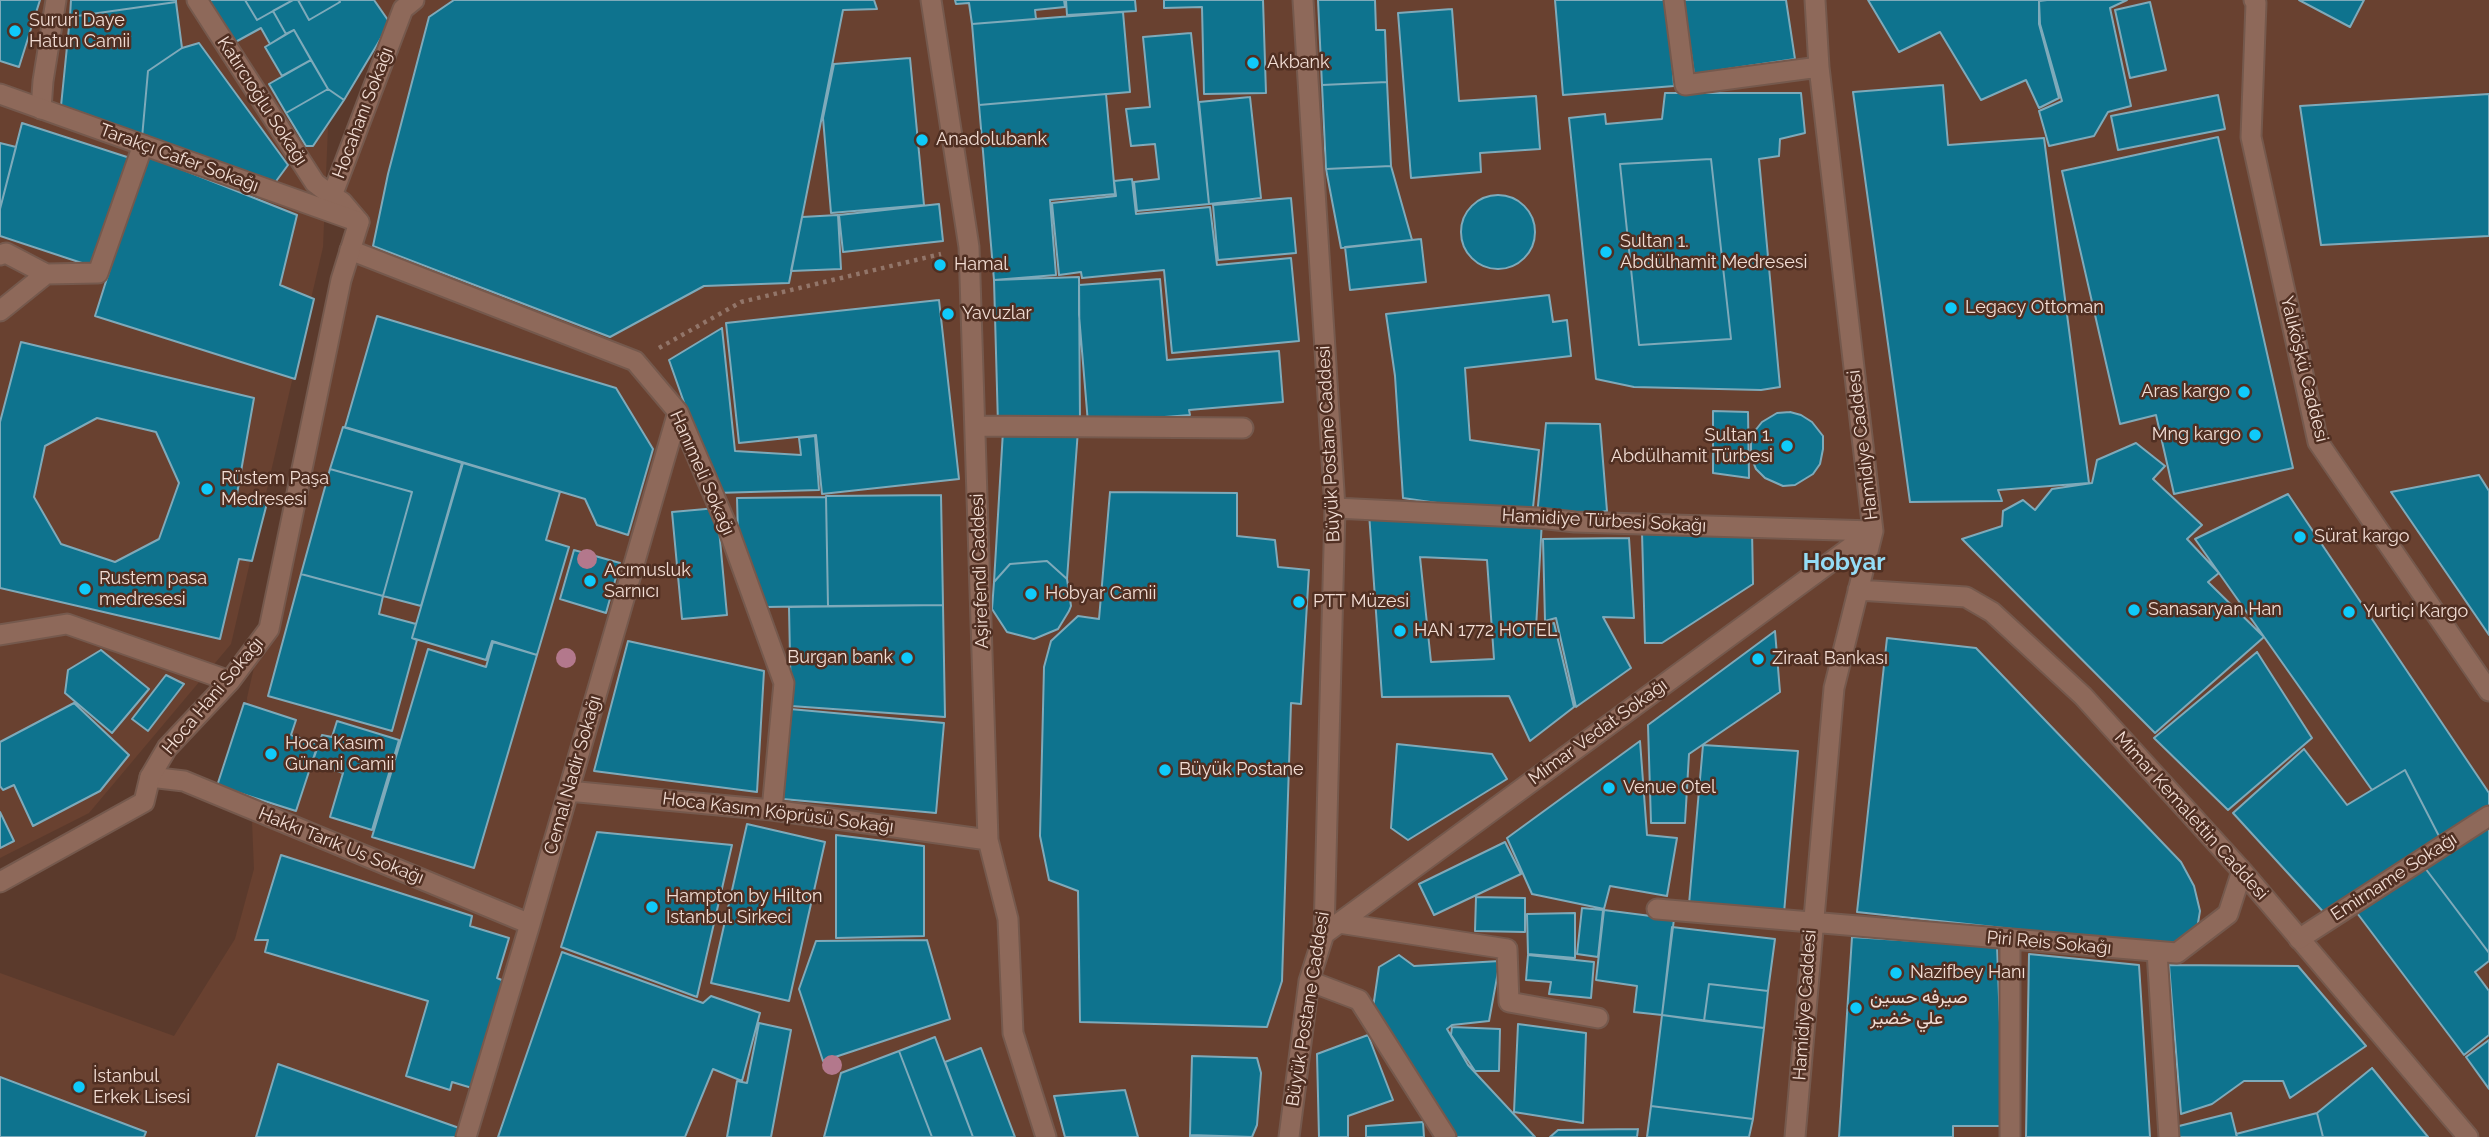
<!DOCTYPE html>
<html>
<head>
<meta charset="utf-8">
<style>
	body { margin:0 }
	canvas { display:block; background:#5b3a2c }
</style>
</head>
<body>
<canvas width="2489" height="1137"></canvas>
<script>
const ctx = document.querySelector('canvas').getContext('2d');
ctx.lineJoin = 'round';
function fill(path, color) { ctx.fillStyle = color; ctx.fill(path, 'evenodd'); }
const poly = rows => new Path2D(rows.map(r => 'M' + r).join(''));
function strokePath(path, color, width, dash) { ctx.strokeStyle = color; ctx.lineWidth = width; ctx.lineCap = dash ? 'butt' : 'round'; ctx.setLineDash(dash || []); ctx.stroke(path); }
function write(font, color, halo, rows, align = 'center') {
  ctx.font = font + ' Raleway,Vazirmatn,sans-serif'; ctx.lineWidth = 5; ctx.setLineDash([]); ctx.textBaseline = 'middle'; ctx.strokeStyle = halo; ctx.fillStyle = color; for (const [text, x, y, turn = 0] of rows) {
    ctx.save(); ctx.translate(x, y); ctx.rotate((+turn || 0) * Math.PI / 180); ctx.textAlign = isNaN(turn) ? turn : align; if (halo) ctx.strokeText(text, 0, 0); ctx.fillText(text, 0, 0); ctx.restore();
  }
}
const built = poly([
	[0,0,400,0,328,126,323,247,231,644,89,813,0,858],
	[426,0,2489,0,2489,1137,0,1137,0,973,174,1036,235,939,254,869,247,698,352,240,343,194,339,151,415,9]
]);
const building = poly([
	[0,0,40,0,19,67,0,61,0,0],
	[71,0,176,0,176,2,70,17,71,0],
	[207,0,245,0,257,20,273,11,286,34,270,44,261,28,230,45,207,0],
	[245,0,293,0,257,20,245,0],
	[293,0,298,0,309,20,340,2,339,0,374,0,390,23,344,100,328,89,294,30,286,34,273,11,293,0],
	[298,0,339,0,340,2,309,20,298,0],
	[454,0,874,0,877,9,843,10,789,283,704,286,610,337,373,246,388,174,429,17,454,0],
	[955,0,1064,0,1065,7,1035,10,1036,19,972,24,969,3,956,4,955,0],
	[1066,0,1135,0,1136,11,1067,15,1066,0],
	[1164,0,1263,0,1266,93,1204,94,1202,7,1164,8,1164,0],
	[1318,0,1375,0,1376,30,1385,30,1387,82,1322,85,1318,0],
	[1555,0,1668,0,1674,86,1563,95,1555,0],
	[1683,0,1786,0,1795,59,1694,74,1683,0],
	[1868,0,2039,0,2039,24,2059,98,2039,108,2026,80,1981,100,1940,32,1899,52,1868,0],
	[2047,0,2127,0,2110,8,2131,106,2108,112,2094,136,2049,146,2039,111,2062,101,2040,24,2039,1,2047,0],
	[2299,0,2364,0,2350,27,2299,0],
	[176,2,182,48,148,71,142,138,61,106,70,17,176,2],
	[2150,2,2166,70,2130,78,2115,10,2150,2],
	[1452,9,1459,101,1536,96,1540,149,1480,153,1481,172,1411,178,1398,13,1452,9],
	[1123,12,1130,92,979,105,972,24,1123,12],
	[294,30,311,60,282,76,265,47,294,30],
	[1191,33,1209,204,1137,211,1134,182,1159,179,1155,144,1131,146,1126,109,1150,107,1143,37,1191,33],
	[199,43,288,165,274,184,142,138,148,71,182,48,199,43],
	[910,58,924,205,831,213,823,118,834,64,910,58],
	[311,60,328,89,286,113,269,84,311,60],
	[1387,82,1391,166,1326,169,1322,85,1387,82],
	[1943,85,1948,145,2044,138,2089,483,1998,490,2002,501,1910,502,1853,92,1943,85],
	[328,89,344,100,313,146,306,146,286,113,328,89],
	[1665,93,1801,93,1805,133,1780,139,1779,156,1759,159,1780,387,1761,390,1634,387,1596,379,1569,118,1605,114,1606,124,1662,119,1665,93],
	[1711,159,1731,339,1639,345,1620,164,1711,159],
	[1106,94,1115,194,1050,200,1056,275,994,280,979,105,1106,94],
	[2489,94,2489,236,2321,245,2300,106,2489,94],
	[2218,95,2225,129,2118,150,2111,116,2218,95],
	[1250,97,1261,198,1209,204,1199,102,1250,97],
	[22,123,130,158,94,267,0,236,0,209,22,123],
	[2218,137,2293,468,2174,494,2156,415,2120,424,2062,171,2218,137],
	[0,143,16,147,0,209,0,143],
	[146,155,297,215,280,285,314,299,295,379,95,316,146,155],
	[1711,159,1731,339,1639,345,1620,164,1711,159],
	[1391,166,1412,240,1341,248,1326,169,1391,166],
	[1132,179,1136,214,1210,207,1217,265,1291,258,1299,341,1172,353,1164,270,1082,278,1081,272,1059,275,1052,203,1116,196,1114,181,1132,179],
	'1461 232a37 37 0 1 1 74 0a37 37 0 1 1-74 0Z',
	[1291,198,1296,253,1218,260,1213,205,1291,198],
	[939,204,943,241,843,252,839,215,939,204],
	[838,215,841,269,791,271,802,217,838,215],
	[1421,239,1426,282,1350,290,1345,247,1421,239],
	[1079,277,1080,424,998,425,994,280,1079,277],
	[1160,279,1167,360,1279,351,1283,402,1189,410,1190,415,1088,423,1079,315,1079,285,1160,279],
	[1549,295,1553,322,1567,320,1571,356,1465,368,1470,440,1539,450,1532,517,1403,498,1395,376,1386,314,1549,295],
	[939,300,959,479,822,494,816,435,739,443,726,323,939,300],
	[377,316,616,388,653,449,628,535,597,525,585,499,345,427,377,316],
	[722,328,735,451,801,455,799,438,815,436,819,490,716,493,669,360,722,328],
	[21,342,254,398,237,494,267,503,252,561,239,559,220,639,0,588,0,422,21,342],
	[97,418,156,432,179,483,159,539,115,562,61,544,34,497,45,446,97,418],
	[1713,411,1748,412,1749,478,1713,473,1713,411],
	[1790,412,1801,415,1812,422,1823,436,1823,449,1820,464,1813,474,1795,485,1783,486,1765,478,1756,469,1751,457,1751,443,1754,432,1762,422,1777,413,1790,412],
	[1546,423,1600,424,1607,511,1568,518,1537,516,1546,423],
	[343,427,462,463,421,606,383,596,412,492,330,469,343,427],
	[1078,430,1067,579,1047,561,1010,564,994,582,1003,431,1078,430],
	[2136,443,2165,466,2153,479,2202,525,2187,539,2219,573,2208,582,2264,637,2155,733,1962,539,2002,526,2003,511,2023,500,2035,510,2052,489,2092,483,2097,460,2136,443],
	[463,463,560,492,546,540,569,547,537,655,492,641,486,660,412,638,463,463],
	[330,469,412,492,383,596,301,574,330,469],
	[2479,475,2489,491,2489,635,2391,492,2479,475],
	[1110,492,1237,493,1237,536,1275,540,1278,567,1309,570,1301,704,1291,703,1282,981,1267,1027,1080,1022,1078,891,1049,880,1040,836,1044,667,1051,641,1078,616,1099,619,1110,492],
	[2288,494,2489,793,2489,811,2441,840,2405,770,2372,790,2195,539,2288,494],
	[941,495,943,605,828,606,826,496,941,495],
	[826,497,828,606,766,607,738,535,737,498,826,497],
	[717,508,727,615,682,619,672,512,717,508],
	[1369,513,1542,520,1536,628,1554,623,1574,707,1530,741,1509,696,1382,697,1369,513],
	[1420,557,1487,560,1494,659,1431,662,1420,557],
	[1752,530,1753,584,1662,643,1645,643,1642,532,1752,530],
	[1629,538,1634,618,1603,617,1631,668,1576,707,1556,618,1545,621,1543,539,1629,538],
	[574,550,620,563,606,613,560,599,574,550],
	[1047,561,1067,579,1071,606,1069,611,1058,629,1034,639,1007,632,992,609,994,582,1010,564,1047,561],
	[301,574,383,596,379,614,416,624,412,638,417,640,392,731,268,696,301,574],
	[943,605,945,717,791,706,789,607,943,605],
	[1775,631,1780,692,1689,754,1685,823,1651,823,1648,725,1775,631],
	[1887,638,1976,648,2181,862,2194,886,2200,911,2197,929,2183,940,2168,946,1857,912,1887,638],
	[628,641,764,671,757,792,594,771,628,641],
	[493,642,537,655,474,868,372,837,428,649,486,667,493,642],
	[101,650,149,689,112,733,65,693,68,670,101,650],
	[2257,652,2312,738,2228,810,2154,738,2257,652],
	[166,675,184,684,148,731,132,719,166,675],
	[74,703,129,755,100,791,33,826,14,785,3,790,0,786,0,742,74,703],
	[244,703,296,720,291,735,318,744,296,811,217,786,244,703],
	[790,709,944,723,936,813,783,799,790,709],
	[337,721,399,740,372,830,330,817,343,773,312,763,322,735,332,737,337,721],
	[1640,741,1647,835,1677,838,1667,896,1610,886,1604,909,1532,894,1507,838,1640,741],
	[1397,744,1492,754,1507,779,1408,840,1391,828,1397,744],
	[1703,745,1798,751,1784,913,1689,904,1703,745],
	[2304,749,2347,805,2405,770,2441,840,2328,917,2233,813,2304,749],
	[0,812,14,841,0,848,0,812],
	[2489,820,2489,953,2422,864,2489,820],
	[747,824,825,842,789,1001,711,983,747,824],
	[597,832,732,845,697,997,561,947,597,832],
	[836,835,924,846,924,936,836,938,836,835],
	[1505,842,1521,874,1434,915,1419,884,1505,842],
	[281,855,472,916,470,926,509,938,497,978,504,981,472,1088,452,1082,450,1090,406,1076,428,1001,265,952,268,940,255,940,281,855],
	[2422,864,2489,953,2489,961,2475,972,2489,991,2489,1035,2464,1055,2357,913,2422,864],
	[1476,897,1525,898,1525,932,1475,931,1476,897],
	[1582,908,1603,910,1598,957,1577,954,1582,908],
	[1604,910,1674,919,1662,1015,1634,1012,1637,986,1596,980,1604,910],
	[1575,913,1575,958,1528,954,1527,914,1575,913],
	[1672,927,1775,939,1768,991,1709,984,1704,1021,1662,1015,1672,927],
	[1852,937,1997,946,2004,1126,1953,1126,1953,1137,1839,1137,1852,937],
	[927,940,950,1019,823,1061,799,989,816,941,927,940],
	[562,952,703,1003,711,996,760,1013,742,1081,713,1069,685,1137,498,1137,562,952],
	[2029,954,2139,965,2150,1137,2026,1137,2029,954],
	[1399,955,1414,966,1500,961,1489,1021,1452,1025,1447,1029,1468,1065,1535,1137,1456,1137,1373,1008,1379,967,1399,955],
	[1528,955,1594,962,1591,998,1549,994,1551,982,1526,980,1528,955],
	[2169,965,2298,966,2366,1046,2290,1098,2283,1081,2244,1081,2212,1104,2181,1114,2169,965],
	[1709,984,1768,991,1764,1028,1704,1021,1709,984],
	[1662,1015,1764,1028,1753,1119,1651,1106,1662,1015],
	[759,1023,791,1030,771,1137,727,1137,737,1081,747,1083,759,1023],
	[1518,1024,1586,1033,1583,1123,1514,1112,1518,1024],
	[1452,1027,1500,1029,1499,1071,1475,1071,1451,1035,1452,1027],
	[1368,1035,1393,1100,1348,1116,1348,1137,1319,1137,1317,1054,1368,1035],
	[935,1037,973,1137,932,1137,899,1051,935,1037],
	[2489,1040,2489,1089,2466,1057,2489,1040],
	[981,1048,1015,1137,973,1137,945,1062,981,1048],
	[899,1051,932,1137,824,1137,841,1073,899,1051],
	[1192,1056,1257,1058,1261,1073,1257,1125,1252,1137,1190,1135,1192,1056],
	[278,1064,462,1129,459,1137,256,1137,278,1064],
	[2372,1068,2428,1137,2323,1137,2317,1113,2372,1068],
	[0,1077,146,1132,144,1137,0,1137,0,1077],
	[1125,1090,1138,1137,1065,1137,1054,1096,1125,1090],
	[1651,1106,1753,1119,1749,1137,1647,1137,1651,1106],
	[2231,1113,2237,1137,2177,1137,2175,1127,2231,1113],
	[2317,1113,2323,1137,2237,1137,2236,1134,2317,1113],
	[1423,1122,1424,1137,1366,1137,1366,1126,1423,1122],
	[1638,1129,1637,1137,1550,1137,1558,1130,1638,1129],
	[1190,1135,1252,1137,1190,1137,1190,1135]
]);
const path = poly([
	[659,348,741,302,941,254]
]);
const pedestrian = poly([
	[197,0,315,183,332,196],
	[931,0,969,247,988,840,1008,919,1013,1033,1046,1137],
	[1674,0,1685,85,1819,67],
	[2254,0,2256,3,2251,137,2318,442,2489,691],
	[41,109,43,81,56,0],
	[359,222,342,202,332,196,403,9,414,0],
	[350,250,635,361,678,412,729,531,784,683,772,810],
	[0,255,6,253,46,274],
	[0,311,46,274,98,273,143,145],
	[975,426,1243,428],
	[1335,508,1539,518,1575,522,1873,531],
	[1858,590,1966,597,1992,612,2083,696,2242,871,2468,1137],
	[150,777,184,781,530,924],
	[568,791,772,810,988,840],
	[1657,909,2177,953,2228,914,2242,871],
	[1339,923,1507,949,1509,1002,1598,1018],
	[1324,934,1873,531],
	[2157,952,2169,1137],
	[1309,981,1359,1000,1446,1137],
	[466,1137,530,924,678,412],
	[1289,1137,1309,981,1324,934,1335,508,1303,0],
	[1795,1137,1834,688,1873,531,1819,67,1815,0],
	[2010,1137,2010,939]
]);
const minor = poly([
	[0,94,359,222,341,280,269,629,230,681,167,748,150,777,144,802,0,882],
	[0,635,67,624,230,681],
	[2299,939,2489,816]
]);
const trees = [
	[587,559],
	[566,658],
	[832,1065]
];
const markers = [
	[15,31,7,"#0fcafa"],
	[1253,63,7,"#0fcafa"],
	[922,140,7,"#0fcafa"],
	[1606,252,7,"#0fcafa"],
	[940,265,7,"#0fcafa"],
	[1951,308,7,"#0fcafa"],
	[948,314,7,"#0fcafa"],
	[2244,392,7,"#0fcafa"],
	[2255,435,7,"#0fcafa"],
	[1787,446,7,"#0fcafa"],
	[207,489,7,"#0fcafa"],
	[2300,537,7,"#0fcafa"],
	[590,581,7,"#0fcafa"],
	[85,589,7,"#0fcafa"],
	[1031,594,7,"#0fcafa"],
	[1299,602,7,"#0fcafa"],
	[2134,610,7,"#0fcafa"],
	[2349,612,7,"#0fcafa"],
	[1400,631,7,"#0fcafa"],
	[907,658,7,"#0fcafa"],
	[1758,659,7,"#0fcafa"],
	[271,754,7,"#0fcafa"],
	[1165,770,7,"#0fcafa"],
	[1609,788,7,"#0fcafa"],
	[652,907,7,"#0fcafa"],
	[1896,973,7,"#0fcafa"],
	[1856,1008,7,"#0fcafa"],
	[79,1087,7,"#0fcafa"]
];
const poiNames = [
	["Sururi Daye",29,21],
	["Hatun Camii",29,42],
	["Akbank",1267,63],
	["Anadolubank",936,140],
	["Sultan 1.",1620,242],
	["Abdülhamit Medresesi",1620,263],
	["Hamal",954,265],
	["Legacy Ottoman",1965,308],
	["Yavuzlar",962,314],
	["Aras kargo",2230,392,"right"],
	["Mng kargo",2241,435,"right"],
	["Sultan 1.",1773,436,"right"],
	["Abdülhamit Türbesi",1773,457,"right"],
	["Rüstem Paşa",221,479],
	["Medresesi",221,500],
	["Sürat kargo",2314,537],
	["Acımusluk",604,571],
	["Sarnıcı",604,592],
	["Rustem pasa",99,579],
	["medresesi",99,600],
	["Hobyar Camii",1045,594],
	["PTT Müzesi",1313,602],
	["Sanasaryan Han",2148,610],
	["Yurtiçi Kargo",2363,612],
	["HAN 1772 HOTEL",1414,631],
	["Burgan bank",893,658,"right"],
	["Ziraat Bankası",1772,659],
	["Hoca Kasım",285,744],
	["Günani Camii",285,765],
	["Büyük Postane",1179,770],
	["Venue Otel",1623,788],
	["Hampton by Hilton",666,897],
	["Istanbul Sirkeci",666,918],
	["Nazifbey Hanı",1910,973],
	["صيرفه حسين",1870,998],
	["علي خضير",1870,1019],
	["İstanbul",93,1077],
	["Erkek Lisesi",93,1098]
];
const streetNames = [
	["Katırcıoğlu Sokağı",262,101,57],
	["Hocahanı Sokağı",363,113,-69],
	["Tarakçı Cafer Sokağı",179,158,20],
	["Yalıköşkü Caddesi",2304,369,76],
	["Büyük Postane Caddesi",1329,444,-93],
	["Hamidiye Caddesi",1863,445,-97],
	["Hanımeli Sokağı",702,473,66],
	["Hamidiye Türbesi Sokağı",1604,521,3],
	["Aşirefendi Caddesi",980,571,-92],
	["Hoca Hani Sokağı",213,696,-50],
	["Mimar Vedat Sokağı",1598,732,-36],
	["Cemal Nadir Sokağı",573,775,-74],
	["Hoca Kasım Köprüsü Sokağı",778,813,7],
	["Mimar Kemalettin Caddesi",2191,816,48],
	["Hakkı Tarık Us Sokağı",341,846,22],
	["Emirname Sokağı",2394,877,-33],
	["Piri Reis Sokağı",2049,943,5],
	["Hamidiye Caddesi",1805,1005,-86],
	["Büyük Postane Caddesi",1308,1009,-81]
];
const districtNames = [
	["Hobyar",1844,563]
];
fill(built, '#694130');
fill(building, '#0e738e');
strokePath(building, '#7eaaba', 2);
strokePath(pedestrian, '#75594d', 23);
strokePath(minor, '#75594d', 23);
strokePath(path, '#927569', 4.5, [3.5, 5]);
strokePath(pedestrian, '#8e695a', 19);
strokePath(minor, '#8e695a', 19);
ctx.fillStyle = '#b3788c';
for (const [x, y] of trees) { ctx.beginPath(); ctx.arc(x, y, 10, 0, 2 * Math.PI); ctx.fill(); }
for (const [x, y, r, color] of markers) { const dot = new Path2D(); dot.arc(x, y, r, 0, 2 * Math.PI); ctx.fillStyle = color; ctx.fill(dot); strokePath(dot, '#502f22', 2.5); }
write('18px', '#f2ddd4', '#502f22', poiNames, 'left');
write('18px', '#f2ddd4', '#502f22', streetNames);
write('bold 24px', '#94dcf6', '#502f22', districtNames);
</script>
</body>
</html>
